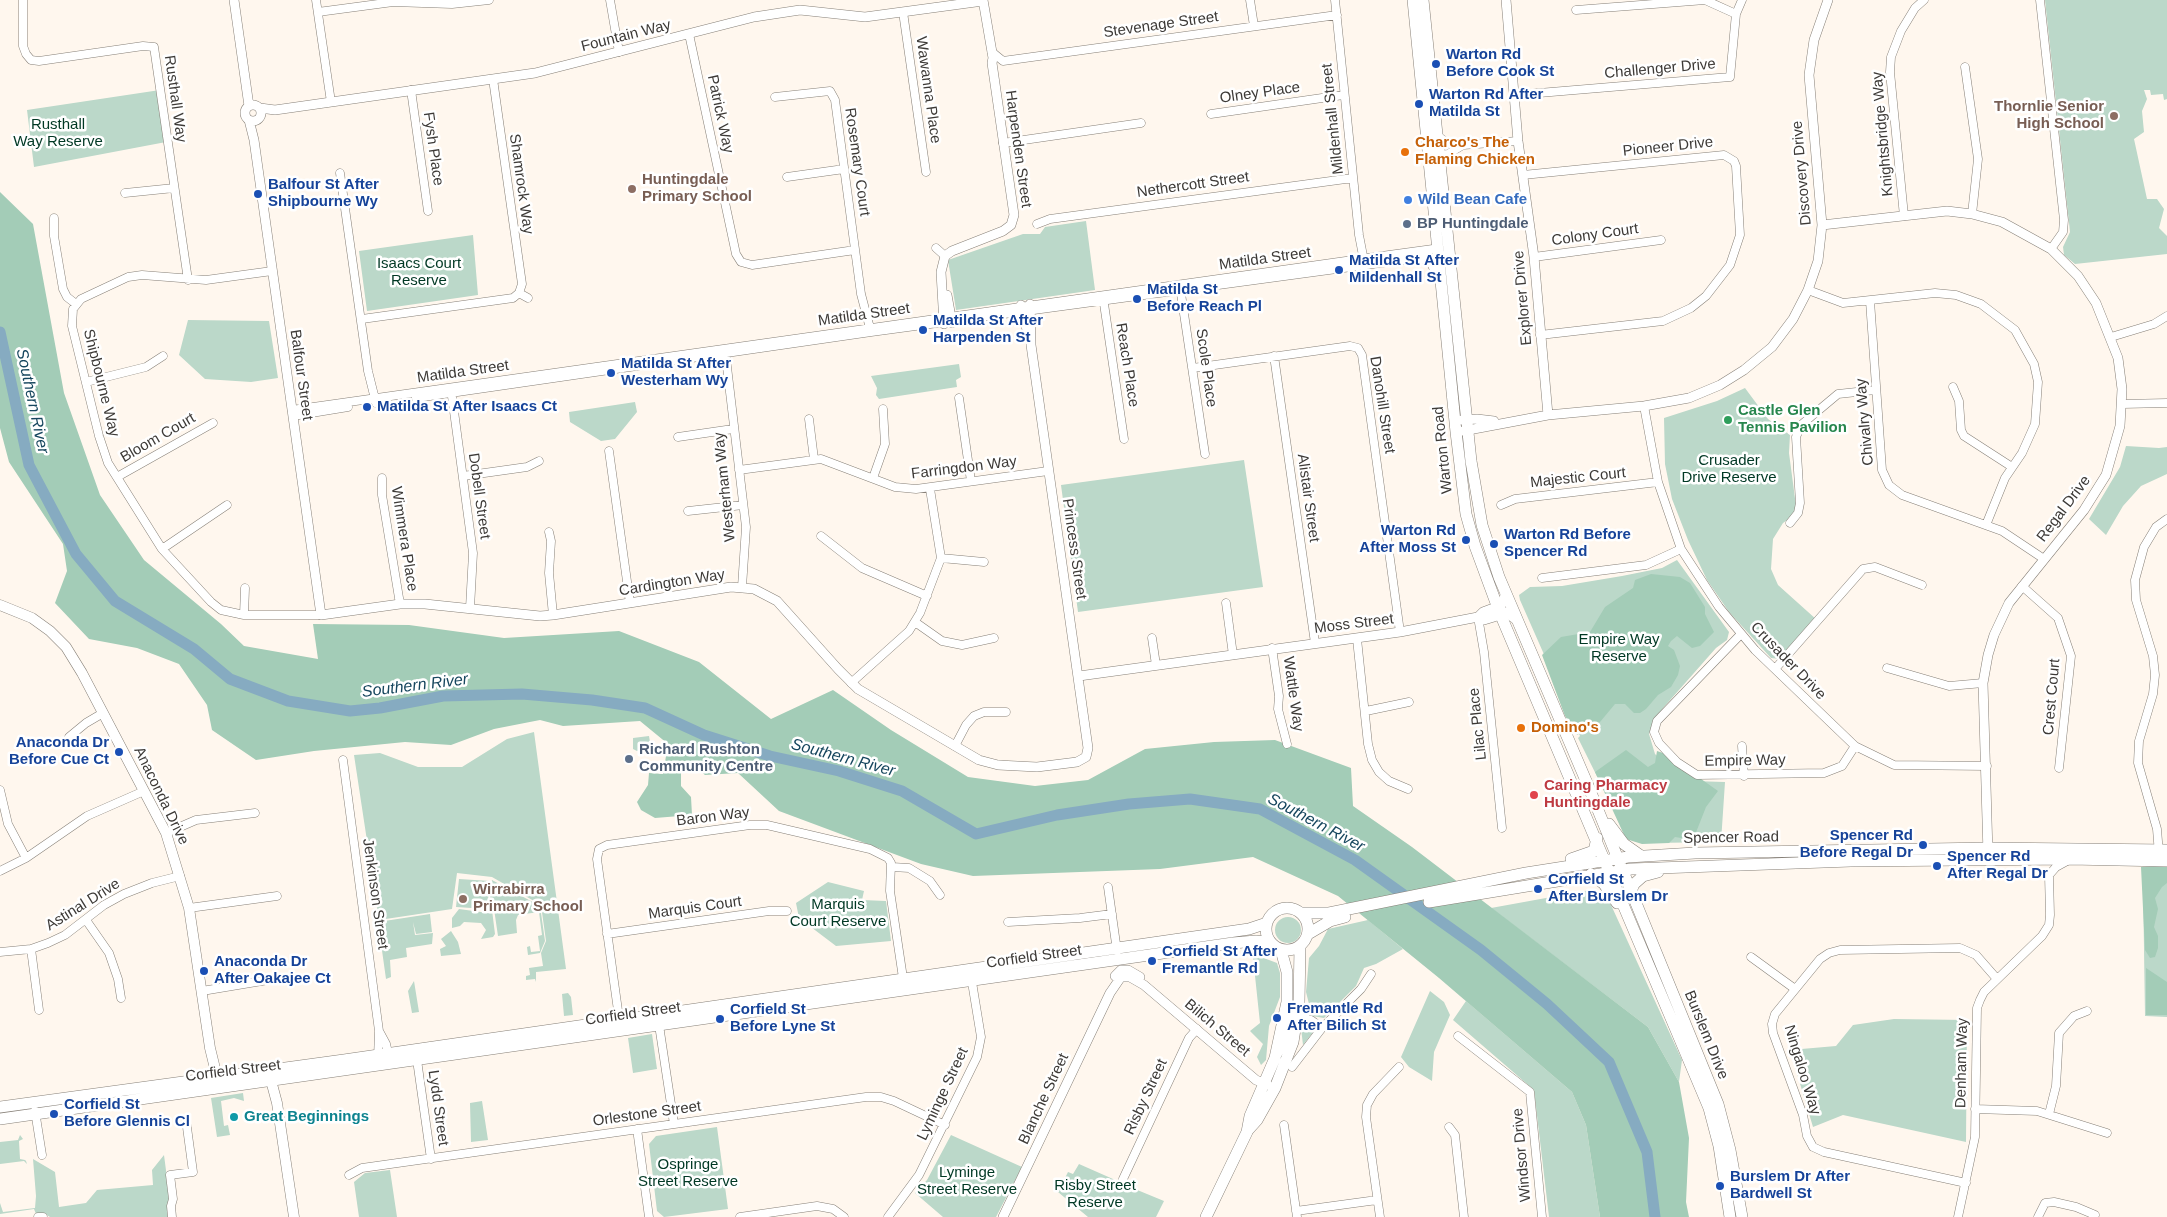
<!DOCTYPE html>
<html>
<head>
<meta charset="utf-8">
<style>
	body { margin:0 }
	canvas { display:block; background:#fff7ee }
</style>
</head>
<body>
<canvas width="2167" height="1217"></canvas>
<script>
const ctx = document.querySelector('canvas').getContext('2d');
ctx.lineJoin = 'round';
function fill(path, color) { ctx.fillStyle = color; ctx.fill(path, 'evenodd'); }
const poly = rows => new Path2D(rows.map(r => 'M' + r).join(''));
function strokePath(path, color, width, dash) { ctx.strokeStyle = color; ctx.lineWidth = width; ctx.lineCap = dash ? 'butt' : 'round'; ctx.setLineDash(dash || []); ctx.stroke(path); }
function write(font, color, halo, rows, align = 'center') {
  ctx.font = font + ' Helvetica,sans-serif'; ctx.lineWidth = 5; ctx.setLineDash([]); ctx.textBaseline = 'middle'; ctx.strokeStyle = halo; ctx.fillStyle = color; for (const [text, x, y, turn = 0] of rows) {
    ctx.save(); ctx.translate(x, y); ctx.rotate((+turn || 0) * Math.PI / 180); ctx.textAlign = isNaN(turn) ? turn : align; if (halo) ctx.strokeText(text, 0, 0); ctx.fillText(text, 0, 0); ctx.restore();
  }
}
const green = poly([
	[2045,0,2167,0,2167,99,2164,100,2163,94,2151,95,2150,90,2144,90,2147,99,2142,111,2144,132,2134,139,2147,199,2157,199,2164,209,2159,228,2167,236,2167,254,2075,264,2064,255,2063,247,2070,232],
	[160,90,166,142,34,167,27,110],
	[1086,221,1095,290,956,310,948,260,1023,234,1040,234,1045,227],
	[473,235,478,295,367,311,359,251],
	[188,320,269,321,278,378,251,382,205,379,179,355],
	[959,364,961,377,956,380,957,387,879,399,876,395,877,388,871,376],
	[1745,388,1768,419,1790,435,1789,453,1796,506,1793,516,1783,523,1773,539,1771,569,1778,585,1817,620,1780,659,1771,658,1729,612,1707,580,1688,540,1672,499,1665,464,1664,418,1717,401],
	[635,402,637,412,615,439,601,441,570,422,569,412],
	[2126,446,2159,448,2167,447,2167,474,2141,486,2123,506,2106,535,2089,519,2120,467],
	[1244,460,1263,587,1078,612,1061,485],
	[1677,560,1729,632,1727,640,1716,648,1664,707,1654,720,1649,734,1655,754,1675,773,1692,781,1725,782,1721,842,1651,843,1628,839,1578,738,1580,736,1520,600,1519,595,1530,587,1562,586,1622,576,1662,568],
	[534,732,566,969,536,972,536,982,535,979,526,980,526,976,530,975,529,968,543,966,541,953,546,941,541,905,492,877,457,873,452,909,379,920,354,755,380,753,418,767,462,767,507,739],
	[649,736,651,748,637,751,633,749,633,738],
	[2167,867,2167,1017,2145,1016,2143,882],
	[459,879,490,881,487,909,456,907],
	[492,880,540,906,545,941,540,953,528,955,527,947,530,946,531,952,540,951,538,936,542,935,539,912,518,915,516,920,517,933,498,936,494,909,489,908],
	[828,882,864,891,862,900,886,901,891,941,836,946,799,918,796,903],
	[1590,890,1606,894,1682,1060,1679,1082,1648,1027,1491,908],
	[459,909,488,913,489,910,492,910,495,934,493,937,481,939,486,930,481,923,464,922,460,926,452,928,452,918],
	[430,914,432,932,416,934,413,922,415,935,433,933,432,944,406,948,407,957,390,960,391,977,386,979,378,922],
	'1275 930a13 13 0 1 1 26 0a13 13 0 1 1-26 0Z',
	[1368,920,1403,949,1376,964,1364,968,1356,986,1324,1018,1312,1016,1306,992,1309,958,1319,946,1328,929],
	[451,931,458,942,461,954,441,956,440,949,446,946,441,939],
	[1255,948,1261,957,1277,963,1280,973,1280,997,1269,1026,1266,1060,1261,1065,1257,1057,1263,1044,1250,1031,1260,1023,1253,957,1249,950],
	[414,981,419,1012,412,1013,408,991],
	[1430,991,1444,1002,1450,1015,1434,1052,1432,1081,1409,1067,1401,1057],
	[568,993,571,997,573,1015,564,1016,562,994],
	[1466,1001,1572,1092,1586,1125,1600,1217,1549,1217,1534,1090,1453,1020],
	[1894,1019,1967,1020,1966,1142,1843,1115,1813,1127,1790,1050,1836,1046,1853,1025],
	[1310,1025,1314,1031,1303,1045,1301,1028],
	[652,1034,657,1069,633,1073,628,1038],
	[243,1093,244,1101,234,1098,221,1101,224,1126,228,1125,230,1135,217,1137,211,1098],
	[482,1101,488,1140,471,1142,470,1103],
	[717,1127,728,1209,664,1217,657,1211,649,1144,656,1136],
	[20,1135,23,1139,19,1141,20,1159,25,1160,26,1161,27,1164,24,1161,0,1164,0,1142,18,1140],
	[951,1135,1022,1167,996,1217,943,1217,915,1193,927,1180],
	[164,1155,170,1201,169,1217,50,1217,45,1214,36,1214,34,1209,0,1214,0,1203,3,1212,35,1208,36,1196,33,1159,55,1172,59,1207,86,1203,97,1190,153,1185,152,1170],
	[1079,1164,1113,1179,1117,1187,1122,1189,1130,1187,1164,1201,1156,1217,1088,1217,1058,1192,1068,1172,1073,1174],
	[390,1170,397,1217,359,1217,354,1182,365,1173]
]);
const forest = poly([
	[0,192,33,224,64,393,100,495,144,560,221,624,244,646,318,659,313,624,409,625,504,638,619,631,699,662,771,719,833,690,891,730,968,777,1035,786,1088,780,1145,749,1214,742,1275,740,1351,768,1353,806,1412,847,1648,1027,1679,1082,1689,1138,1686,1202,1689,1217,1600,1217,1586,1125,1572,1092,1439,978,1338,896,1253,857,1160,869,973,876,921,864,779,811,738,773,705,775,693,764,681,773,681,786,691,797,692,815,655,818,641,810,637,802,648,785,649,773,663,774,668,744,640,721,563,726,540,720,494,729,451,745,405,742,314,751,256,760,212,730,207,705,179,664,137,648,89,639,55,603,67,571,63,544,9,462,0,428],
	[1651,574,1680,577,1690,583,1705,607,1705,614,1714,632,1700,646,1692,648,1677,636,1671,641,1668,646,1674,650,1680,666,1678,675,1671,687,1658,695,1646,709,1640,713,1634,713,1625,704,1615,704,1600,722,1577,735,1565,716,1542,655,1561,637,1590,632,1605,607,1633,588,1635,580],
	[1626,750,1648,767,1655,763,1657,751,1666,754,1718,791,1706,807,1693,840,1675,837,1669,843,1642,844,1626,839,1595,772],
	[2167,865,2167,883,2162,887,2155,898,2158,909,2154,927,2158,936,2158,948,2155,957,2150,958,2145,950,2141,867],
	[2146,968,2167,982,2167,1015,2146,1015]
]);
const river = poly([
	[0,332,29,465,76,554,115,601,194,649,230,679,288,701,350,711,380,708,443,696,522,694,592,700,645,708,704,735,770,756,839,771,902,791,976,834,1057,815,1129,804,1190,799,1260,809,1355,860,1481,950,1547,1004,1609,1062,1647,1152,1655,1217]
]);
const minor = poly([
	[23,0,23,46,26,54,31,60,39,61,143,46,154,47,188,280],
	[316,0,331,102],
	[610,0,619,52],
	[1250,0,1254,26],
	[1335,0,1359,235,1364,261],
	[2040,0,2064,220,2063,232,2051,249],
	[1576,10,1705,0,1736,14],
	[318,12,393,2,452,4,489,0],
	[903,12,926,172],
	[689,34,736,254,741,262,752,265,855,250],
	[992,52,1003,61,1337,15],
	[1965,67,1978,159,1972,214],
	[411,90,428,211],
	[1515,95,1730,77,1736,14,1742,0],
	[775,97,830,91,835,100,861,294,871,332],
	[1211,114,1343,95],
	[1438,136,1447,143,1463,145,1518,141],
	[1003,143,1141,123],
	[1435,155,1448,154,1463,145],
	[340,173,368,371,376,403],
	[1523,175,1724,155,1734,161,1736,166,1740,235,1730,265,1706,296,1691,308,1663,321,1540,335],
	[787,177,844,169],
	[125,193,174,188],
	[1904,216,1890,72,1891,57,1901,31,1915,8,1924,0],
	[54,218,54,236,63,289,67,297,76,304],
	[1037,224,1050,219,1353,178],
	[936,248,945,256],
	[1534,257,1661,240],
	[272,271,206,280,142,275,128,277,81,299,73,309,72,326,99,436,108,463,162,549,211,602,221,610,244,615,321,615],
	[1180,287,1205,454],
	[1808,290,1843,303,1935,293,1956,295,1981,304,2015,330,2034,364,2038,382,2035,424,2022,453,2005,478,1986,525],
	[519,293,528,298],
	[1103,297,1124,439],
	[1870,301,1882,470,1889,485,1902,495,2002,531,2044,559],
	[362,319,513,298,519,293,522,284,493,79],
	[2111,337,2154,324,2167,316],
	[725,350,746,527,742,587],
	[1274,356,1315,643],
	[1193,368,1350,346,1358,348,1362,355,1400,632],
	[86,382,146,367,163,356],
	[1953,387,1959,401,1961,430,1964,436,2012,467],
	[451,389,473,553,470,608],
	[416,398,871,332,1425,257],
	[959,398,971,481],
	[2122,404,2167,403],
	[1644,406,1658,482,1681,549,1719,607,1755,650,1855,746,1894,765,1987,766],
	[292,410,1367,258,1433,249,1440,253],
	[293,416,348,407],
	[809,419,814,459],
	[678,437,733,429],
	[609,451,630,603],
	[739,470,821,459,895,487,916,489,1048,471],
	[463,476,527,467,539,461],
	[117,477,213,423],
	[382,478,382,495,400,604],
	[873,478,885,444,883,409],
	[1501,505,1515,499,1658,482],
	[688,511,743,505],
	[1790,523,1798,513,1800,503,1796,437,1801,425,1838,394,1875,390],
	[549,532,551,541,549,573,553,615],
	[821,536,862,568,927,596],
	[162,549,227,505],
	[941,558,984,562],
	[1542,578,1646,565,1681,549],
	[2022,586,2058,618,2071,656,2059,768],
	[1226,603,1233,655],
	[244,615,245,588],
	[1478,617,1484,652,1502,828],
	[915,622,942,641,962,645,994,638],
	[1741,634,1657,721,1654,732,1659,743,1677,762,1697,775,1824,773,1842,766,1855,746],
	[1152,638,1156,665],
	[1357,639,1368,744,1372,760,1379,772,1389,781,1408,789],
	[1272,648,1279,696,1278,709,1287,744],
	[1887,668,1949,686,1983,683],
	[1775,669,1863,569,1875,567,1922,585],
	[851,683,909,631,920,613,941,558,930,489],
	[1366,711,1409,702],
	[69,737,86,723,103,713],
	[955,746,966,725,974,716,984,712,1006,712],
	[1742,746,1744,776],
	[343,760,379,1031,378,1059],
	[0,790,8,824,26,858],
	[166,833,196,820,255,813],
	[2159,854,2157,829,2138,763,2139,741,2153,694,2155,675,2153,656,2136,600,2135,580,2144,547,2156,527,2167,519],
	[892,867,909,868,930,881,940,895],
	[0,871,26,858,87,816,144,791],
	[1108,887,1117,951],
	[189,908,277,896],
	[86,920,109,953,118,979,121,998],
	[1008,922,1080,918,1112,914],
	[607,934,769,911,787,911],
	[31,949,39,1010],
	[0,952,31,949,48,943,65,935,104,905,124,894,152,883,180,876],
	[1751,957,1795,989],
	[202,991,280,978],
	[620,1025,597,859,599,849,607,845,750,825,767,825,870,849,888,858,891,863,890,891,903,978],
	[659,1025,674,1124],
	[379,1031,386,1044,389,1057],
	[1458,1036,1530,1092,1542,1217],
	[1277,1055,1283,1048,1290,1019,1302,1017,1311,1020,1322,1028],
	[417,1060,431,1159],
	[1292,1067,1322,1028,1361,989,1371,974],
	[1975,1109,2037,1111,2107,1133],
	[35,1111,42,1155],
	[2049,1114,2056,1086,2059,1033,2074,1016,2087,1011],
	[1284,1125,1297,1217],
	[1449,1127,1455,1135,1464,1217],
	[637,1129,649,1217],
	[349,1175,362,1168,866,1097,881,1097,894,1101,945,1125],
	[1123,1179,1189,1038,1197,1029],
	[1966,1183,1824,1152,1813,1147,1807,1136,1803,1115,1773,1033,1772,1024,1775,1014,1820,959,1829,953,1840,950,1960,948,1976,955,1997,979],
	[1296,1211,1377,1200],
	[38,1217,43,1217],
	[172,1217,171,1206,173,1199,170,1175,193,1172,186,1120],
	[740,1217,817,1206,833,1209,844,1217],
	[888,1217,919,1175,977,1057,981,1037,971,976],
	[1380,1217,1366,1117,1367,1105,1373,1094,1399,1067],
	[1958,1217,1975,1137,1977,1008,1980,1000,1984,992,2042,936,2049,925,2050,915,2049,875,2056,867,2067,861],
	[2038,1217,2045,1203,2054,1202,2076,1207,2095,1215]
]);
const tertiary = poly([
	[234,0,249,106],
	[1506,0,1518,141,1534,257,1548,415],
	'245 113a8 8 0 1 1 16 0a8 8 0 1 1-16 0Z',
	[260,108,275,110,535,73,754,17,800,10,865,17,983,1],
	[249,120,254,140,321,615,400,604,425,604,540,616,553,615,731,587,754,589,777,601,838,669,858,689,979,760,998,765,1037,767,1077,762,1086,757,1088,748,1031,345,1030,304],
	[1822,225,1947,211,1972,214,2002,222,2051,249,2078,276,2096,303,2118,358,2122,389,2120,426,2106,475,2084,510,2009,603,1994,635,1988,655,1983,683,1988,854],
	[947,295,952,323],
	[1021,305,1027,330],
	[944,324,941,272,945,256,952,251,1003,231,1011,225,1014,215,992,63,993,58,983,0],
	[1462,420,1477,419,1494,421],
	[1463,431,1548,415,1644,406,1689,398,1720,385,1744,370,1772,347,1793,319,1808,290,1818,261,1822,225,1809,75,1814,40,1828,0],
	[1478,617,1484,620,1494,617,1499,611,1506,593],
	[1079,676,1400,632,1478,617,1483,612,1491,609,1505,612,1518,621],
	[1115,976,1121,970,1128,970,1140,977],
	[1003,1217,1110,993,1121,977,1130,977,1144,985,1256,1080,1268,1085]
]);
const secondary = poly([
	[0,605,32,618,50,631,66,647,82,673,166,833,189,908,210,1048,219,1085],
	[269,1073,277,1103,294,1217]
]);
const primary = poly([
	[1413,0,1456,432,1466,514,1475,546,1499,611,1709,1108,1719,1146,1730,1217],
	[1423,0,1471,461,1482,525,1499,577,1587,783,1718,1104,1730,1150,1742,1217],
	[1421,257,1432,262,1439,276],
	[1609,824,1624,844,1641,856],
	[1571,859,1594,851,1597,838],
	[1591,874,1604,884,1617,903],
	[1631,891,1634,884,1643,876,1658,872],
	[1429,902,1631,869,1851,861,2070,859,2167,861],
	'1266 929a21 21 0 1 1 42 0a21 21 0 1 1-42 0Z',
	[1301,913,1329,913,1526,873,1628,857,1695,853,1988,848,2167,850],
	[1308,934,1330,921,1345,917],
	[0,1107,344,1060,1249,929,1267,923],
	[0,1119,1233,943,1256,941,1271,943],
	[1248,1130,1257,1120,1275,1088,1293,1042,1299,1003,1300,946],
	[1206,1217,1247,1132,1250,1116,1275,1058,1287,1002,1287,972,1281,950]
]);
const markers = [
	[1436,64,5,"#1a4fb4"],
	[1419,104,5,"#1a4fb4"],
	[2114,116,5,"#8d6e63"],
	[1405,152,5,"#e8710a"],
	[632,189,5,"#8d6e63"],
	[258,194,5,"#1a4fb4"],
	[1408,200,5,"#3f7fe0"],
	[1407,224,5,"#5c6f8a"],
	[1339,270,5,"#1a4fb4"],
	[1137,299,5,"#1a4fb4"],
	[923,330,5,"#1a4fb4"],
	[611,373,5,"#1a4fb4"],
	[367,407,5,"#1a4fb4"],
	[1728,420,5,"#2e9e5b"],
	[1466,540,5,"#1a4fb4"],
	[1494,544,5,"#1a4fb4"],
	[1521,728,5,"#e8710a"],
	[119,752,5,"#1a4fb4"],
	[629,759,5,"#5c6f8a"],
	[1534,795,5,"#e0444e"],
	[1923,845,5,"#1a4fb4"],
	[1937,866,5,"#1a4fb4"],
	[1538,889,5,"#1a4fb4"],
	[463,899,5,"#8d6e63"],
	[1152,961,5,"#1a4fb4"],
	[204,971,5,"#1a4fb4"],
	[1277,1018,5,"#1a4fb4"],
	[720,1019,5,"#1a4fb4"],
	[54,1114,5,"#1a4fb4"],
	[234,1117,5,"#0f9aa8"],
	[1720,1186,5,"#1a4fb4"]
];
const streetNames = [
	["Stevenage Street",1161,25,-8],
	["Fountain Way",626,36,-14],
	["Challenger Drive",1660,69,-5],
	["Wawanna Place",928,90,82],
	["Olney Place",1260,93,-8],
	["Rusthall Way",175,99,82],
	["Patrick Way",720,114,78],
	["Mildenhall Street",1333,119,-96],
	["Knightsbridge Way",1883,134,-95],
	["Pioneer Drive",1668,147,-6],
	["Fysh Place",433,149,82],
	["Harpenden Street",1018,149,82],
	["Rosemary Court",857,162,82],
	["Discovery Drive",1802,173,-95],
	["Shamrock Way",521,184,82],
	["Nethercott Street",1193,185,-8],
	["Colony Court",1595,235,-8],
	["Matilda Street",1265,259,-8],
	["Explorer Drive",1523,298,-95],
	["Matilda Street",864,315,-8],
	["Reach Place",1127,365,81],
	["Scole Place",1206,368,82],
	["Matilda Street",463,372,-8],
	["Balfour Street",301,375,82],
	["Shipbourne Way",101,383,76],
	["Danohill Street",1382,405,81],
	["Chivalry Way",1865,422,-95],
	["Bloom Court",158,438,-30],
	["Warton Road",1443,450,-96],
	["Farringdon Way",964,468,-7],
	["Majestic Court",1578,478,-6],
	["Westerham Way",725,487,-96],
	["Dobell Street",479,496,82],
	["Alistair Street",1308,498,82],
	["Regal Drive",2064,509,-53],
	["Wimmera Place",404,539,81],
	["Princess Street",1074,549,82],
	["Cardington Way",672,583,-9],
	["Moss Street",1354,624,-7],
	["Crusader Drive",1788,661,46],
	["Wattle Way",1293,694,82],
	["Crest Court",2052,697,-85],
	["Lilac Place",1478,724,-96],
	["Empire Way",1745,761,-1],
	["Anaconda Drive",161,796,64],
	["Baron Way",713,817,-7],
	["Spencer Road",1731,838,-1],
	["Jenkinson Street",375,894,82],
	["Astinal Drive",83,905,-32],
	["Marquis Court",695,908,-8],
	["Corfield Street",1034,957,-8],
	["Corfield Street",633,1014,-8],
	["Bilich Street",1217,1028,40],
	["Burslem Drive",1706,1035,68],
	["Denham Way",1962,1063,-89],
	["Ningaloo Way",1802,1070,73],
	["Corfield Street",233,1071,-7],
	["Lyminge Street",943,1094,-65],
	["Risby Street",1146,1097,-65],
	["Blanche Street",1044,1099,-65],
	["Lydd Street",438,1108,82],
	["Orlestone Street",647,1114,-8],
	["Windsor Drive",1522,1155,-95]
];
const transitNames = [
	["Warton Rd",1446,55],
	["Before Cook St",1446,72],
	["Warton Rd After",1429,95],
	["Matilda St",1429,112],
	["Balfour St After",268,185],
	["Shipbourne Wy",268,202],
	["Matilda St After",1349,261],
	["Mildenhall St",1349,278],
	["Matilda St",1147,290],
	["Before Reach Pl",1147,307],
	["Matilda St After",933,321],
	["Harpenden St",933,338],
	["Matilda St After",621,364],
	["Westerham Wy",621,381],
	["Matilda St After Isaacs Ct",377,407],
	["Warton Rd",1456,531,"right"],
	["After Moss St",1456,548,"right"],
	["Warton Rd Before",1504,535],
	["Spencer Rd",1504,552],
	["Anaconda Dr",109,743,"right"],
	["Before Cue Ct",109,760,"right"],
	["Spencer Rd",1913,836,"right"],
	["Before Regal Dr",1913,853,"right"],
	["Spencer Rd",1947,857],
	["After Regal Dr",1947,874],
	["Corfield St",1548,880],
	["After Burslem Dr",1548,897],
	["Corfield St After",1162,952],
	["Fremantle Rd",1162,969],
	["Anaconda Dr",214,962],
	["After Oakajee Ct",214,979],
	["Fremantle Rd",1287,1009],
	["After Bilich St",1287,1026],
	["Corfield St",730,1010],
	["Before Lyne St",730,1027],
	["Corfield St",64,1105],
	["Before Glennis Cl",64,1122],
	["Burslem Dr After",1730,1177],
	["Bardwell St",1730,1194]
];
const educationNames = [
	["Thornlie Senior",2104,107,"right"],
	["High School",2104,124,"right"],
	["Huntingdale",642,180],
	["Primary School",642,197],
	["Wirrabirra",473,890],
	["Primary School",473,907]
];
const parkNames = [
	["Rusthall",58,125],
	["Way Reserve",58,142],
	["Isaacs Court",419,264],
	["Reserve",419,281],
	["Crusader",1729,461],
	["Drive Reserve",1729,478],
	["Empire Way",1619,640],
	["Reserve",1619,657],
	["Marquis",838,905],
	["Court Reserve",838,922],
	["Ospringe",688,1165],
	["Street Reserve",688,1182],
	["Lyminge",967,1173],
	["Street Reserve",967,1190],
	["Risby Street",1095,1186],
	["Reserve",1095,1203]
];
const foodNames = [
	["Charco's The",1415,143],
	["Flaming Chicken",1415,160],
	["Domino's",1531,728]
];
const shopNames = [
	["Wild Bean Cafe",1418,200]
];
const serviceNames = [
	["BP Huntingdale",1417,224],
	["Richard Rushton",639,750],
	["Community Centre",639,767]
];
const leisureNames = [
	["Castle Glen",1738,411],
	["Tennis Pavilion",1738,428]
];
const healthNames = [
	["Caring Pharmacy",1544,786],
	["Huntingdale",1544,803]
];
const cultureNames = [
	["Great Beginnings",244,1117]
];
const waterNames = [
	["Southern River",32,401,78],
	["Southern River",415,686,-7],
	["Southern River",843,758,15],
	["Southern River",1316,823,28]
];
fill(green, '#bbd8c9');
fill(forest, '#a3ccb7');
strokePath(river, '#86abc1', 11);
strokePath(minor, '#878078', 9);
strokePath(tertiary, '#878078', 10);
strokePath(secondary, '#878078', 11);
strokePath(primary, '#878078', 12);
strokePath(minor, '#fff', 8);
strokePath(tertiary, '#fff', 9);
strokePath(secondary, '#fff', 10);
strokePath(primary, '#fff', 11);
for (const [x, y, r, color] of markers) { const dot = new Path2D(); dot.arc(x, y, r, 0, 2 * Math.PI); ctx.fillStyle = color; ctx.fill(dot); strokePath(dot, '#fff', 2); }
write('15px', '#3d3a37', '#fff', streetNames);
write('bold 15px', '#164399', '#fff', transitNames, 'left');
write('bold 15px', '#785e54', '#fff', educationNames, 'left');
write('15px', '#003824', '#fff', parkNames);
write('bold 15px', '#c56008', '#fff', foodNames, 'left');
write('bold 15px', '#366cbe', '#fff', shopNames, 'left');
write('bold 15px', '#4e5e75', '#fff', serviceNames, 'left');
write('bold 15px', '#27864d', '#fff', leisureNames, 'left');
write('bold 15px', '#be3a42', '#fff', healthNames, 'left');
write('bold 15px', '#0d838f', '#fff', cultureNames, 'left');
write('italic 16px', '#16465e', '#fff', waterNames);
</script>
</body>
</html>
